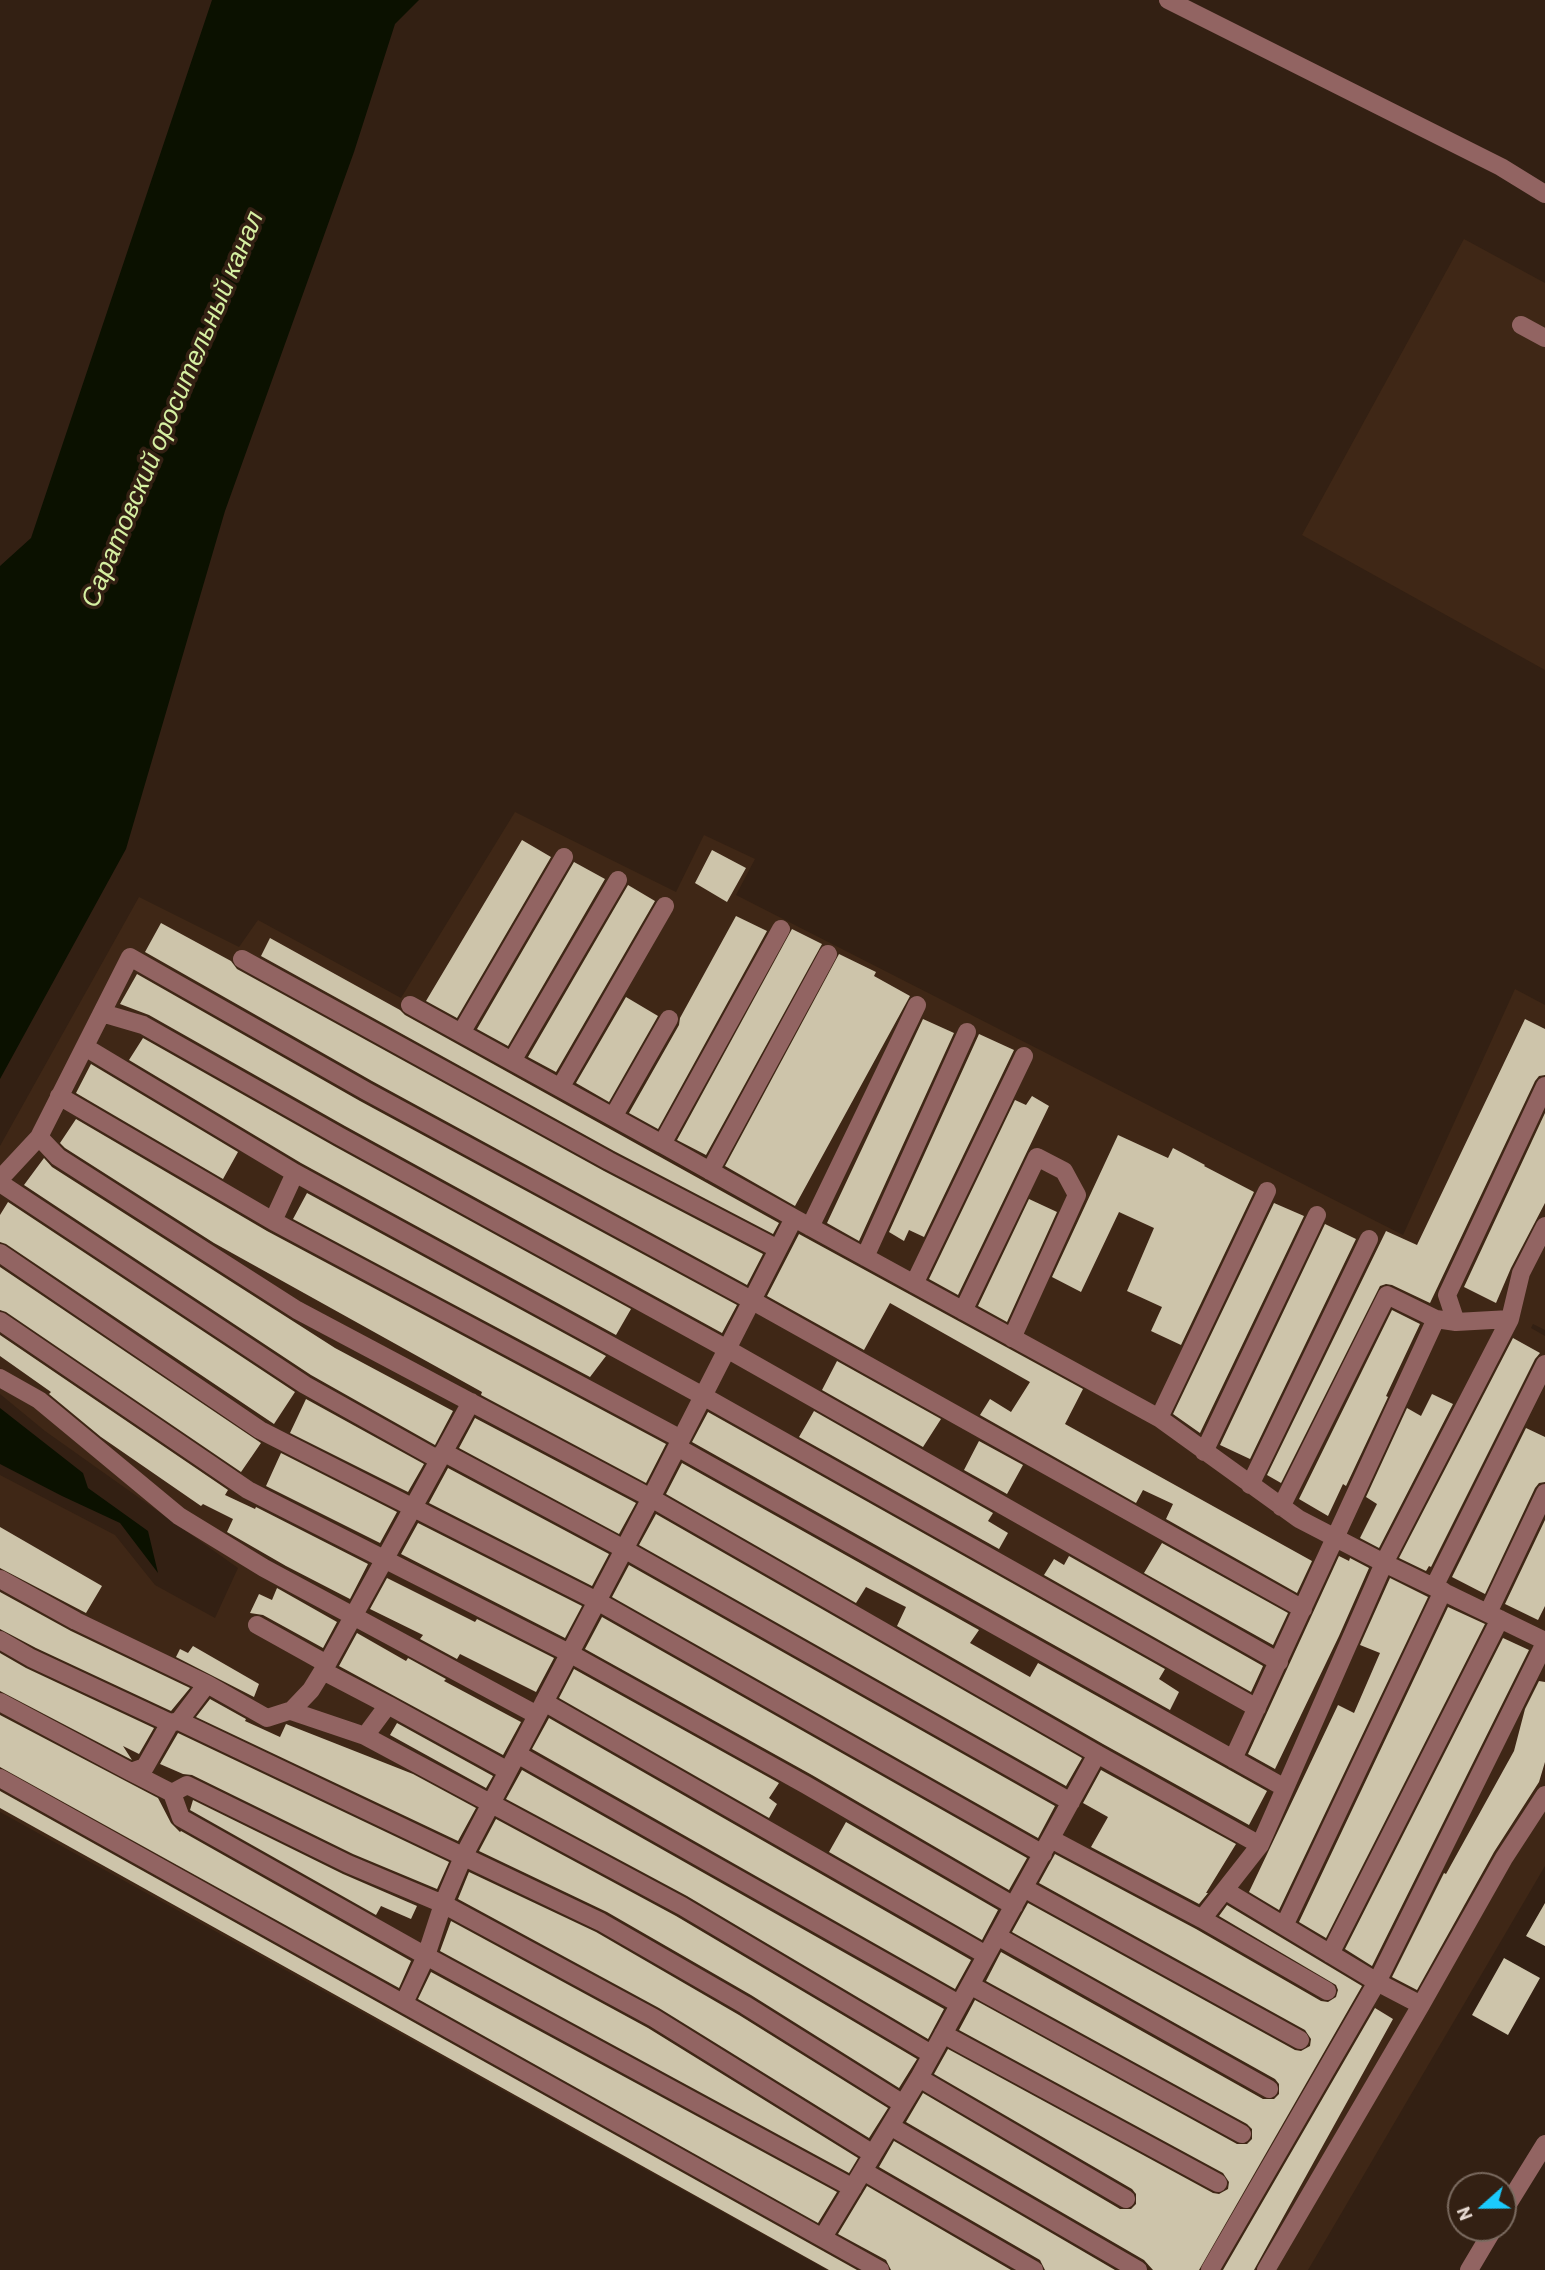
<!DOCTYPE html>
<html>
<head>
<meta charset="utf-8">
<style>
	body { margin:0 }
	#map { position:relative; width:1545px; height:2270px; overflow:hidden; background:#332013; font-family:Barlow,sans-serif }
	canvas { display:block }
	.north { position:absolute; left:1447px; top:2172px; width:70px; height:70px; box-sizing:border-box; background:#332013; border:2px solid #7a6a5f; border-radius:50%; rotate:249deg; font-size:19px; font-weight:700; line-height:28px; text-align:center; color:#e5d8d0 }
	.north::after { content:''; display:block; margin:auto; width:24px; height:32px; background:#1bcafc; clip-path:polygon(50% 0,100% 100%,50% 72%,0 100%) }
</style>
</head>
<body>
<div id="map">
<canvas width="1545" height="2270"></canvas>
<div class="north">N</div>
</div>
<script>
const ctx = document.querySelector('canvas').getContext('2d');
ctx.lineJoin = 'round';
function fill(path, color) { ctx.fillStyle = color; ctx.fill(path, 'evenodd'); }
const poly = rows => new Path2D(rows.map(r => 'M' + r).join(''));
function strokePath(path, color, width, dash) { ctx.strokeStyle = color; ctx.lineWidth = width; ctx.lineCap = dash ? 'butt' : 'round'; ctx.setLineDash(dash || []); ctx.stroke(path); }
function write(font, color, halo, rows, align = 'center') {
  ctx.font = font + ' Barlow,sans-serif'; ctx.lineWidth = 7; ctx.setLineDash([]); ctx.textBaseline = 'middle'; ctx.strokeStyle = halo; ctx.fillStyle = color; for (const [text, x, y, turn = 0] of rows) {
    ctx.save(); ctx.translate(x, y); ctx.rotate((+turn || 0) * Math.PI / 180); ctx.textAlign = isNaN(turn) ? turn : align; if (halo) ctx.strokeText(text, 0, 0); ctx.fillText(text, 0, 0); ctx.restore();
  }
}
const built = poly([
	[1464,239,1545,283,1545,670,1302,535],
	[515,812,676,892,704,835,755,859,736,895,1403,1235,1515,989,1545,1005,1545,1330,1533,1324,1531,1328,1545,1336,1545,1866,1308,2270,827,2270,0,1812,0,1475,115,1535,155,1585,215,1618,238,1568,45,1431,0,1394,0,1146,139,897,239,947,258,920,401,998]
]);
const water = poly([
	[212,0,419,0,395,24,354,152,225,511,126,849,0,1079,0,566,31,538],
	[0,1408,83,1473,88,1488,148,1531,158,1573,120,1523,62,1496,0,1464]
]);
const building = poly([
	[522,840,551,857,457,1018,426,1001],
	[712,850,746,868,727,902,695,883],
	[574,862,605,879,508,1046,477,1029],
	[628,885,655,901,556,1072,528,1057],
	[736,916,767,931,658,1129,629,1113,679,1025,680,1018],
	[161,923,231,961,237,969,604,1171,763,1254,747,1285,372,1081,145,952],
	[792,929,822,944,706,1155,677,1140],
	[270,938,400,1010,405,1015,779,1223,773,1234,614,1151,261,956],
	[839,954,876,972,874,976,910,996,795,1206,725,1166],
	[137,974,360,1101,737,1305,722,1333,345,1126,149,1015,120,1004],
	[626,997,658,1016,609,1102,576,1083],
	[923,1019,954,1033,859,1241,827,1223],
	[1525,1019,1545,1029,1545,1075,1539,1076,1535,1081,1430,1303,1392,1285,1386,1284,1380,1286,1281,1483,1267,1475,1386,1231,1417,1245],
	[979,1034,1014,1050,924,1237,909,1230,904,1241,889,1232],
	[143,1038,334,1146,631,1309,616,1335,301,1163,129,1060],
	[91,1064,238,1152,223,1179,76,1093],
	[1032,1096,1049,1106,958,1295,929,1279,1015,1100,1026,1105],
	[1545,1113,1545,1203,1511,1268,1496,1303,1464,1287],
	[76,1119,267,1231,666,1444,646,1483,481,1395,482,1392,214,1243,65,1148,60,1143],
	[1118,1135,1168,1158,1173,1148,1205,1165,1204,1166,1254,1192,1181,1345,1151,1331,1162,1307,1127,1291,1154,1228,1119,1212,1081,1292,1052,1277],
	[44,1158,52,1167,335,1348,453,1411,435,1445,311,1375,24,1185],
	[307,1193,606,1356,590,1377,293,1219],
	[1029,1199,1057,1212,1007,1322,978,1306],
	[8,1202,295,1392,274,1424,6,1244,0,1242,0,1215],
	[1274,1203,1304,1216,1200,1433,1173,1414],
	[1325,1224,1356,1239,1250,1459,1220,1445],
	[799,1234,1083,1389,1065,1424,1312,1561,1297,1593,1166,1519,1173,1504,1143,1490,1136,1503,980,1415,990,1399,1011,1412,1030,1382,890,1303,864,1350,767,1296],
	[0,1267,261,1443,241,1472,6,1312,0,1310],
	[1392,1310,1420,1324,1386,1396,1388,1397,1346,1486,1343,1484,1328,1516,1299,1499],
	[0,1335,228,1490,225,1495,255,1509,256,1507,368,1564,350,1599,286,1566,227,1532,233,1519,203,1504,201,1506,101,1437,49,1394,51,1392,0,1356],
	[1513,1338,1540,1353,1535,1359,1431,1567,1429,1566,1426,1571,1399,1558],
	[837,1361,941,1419,923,1447,822,1390],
	[1432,1394,1453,1404,1379,1548,1360,1538,1377,1504,1366,1497,1407,1408,1421,1416],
	[306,1399,424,1464,408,1492,290,1433],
	[814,1411,993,1513,988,1521,1008,1533,999,1549,799,1437],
	[708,1412,1165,1669,1159,1679,1179,1692,1170,1710,692,1442],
	[475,1418,636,1503,619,1534,459,1448],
	[1526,1428,1545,1437,1545,1482,1539,1483,1535,1488,1485,1594,1452,1577],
	[979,1441,1023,1465,1007,1494,964,1470],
	[281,1453,397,1512,380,1543,266,1486],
	[682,1463,979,1630,970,1643,1030,1677,1038,1663,1267,1791,1249,1825,1103,1744,897,1626,906,1607,866,1587,856,1603,666,1494],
	[448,1468,609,1554,592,1586,429,1503],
	[656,1514,1082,1758,1066,1786,639,1545],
	[1545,1520,1545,1606,1538,1620,1505,1604],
	[418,1523,582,1606,565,1638,401,1554],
	[0,1527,102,1586,86,1613,0,1568],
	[1162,1543,1288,1613,1273,1645,1144,1573],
	[1069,1556,1263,1666,1251,1692,1044,1575,1054,1559,1064,1565],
	[1339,1556,1349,1561,1350,1558,1369,1568,1339,1636,1275,1769,1248,1754],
	[629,1565,1055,1806,1038,1838,612,1597],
	[387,1578,475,1622,477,1619,554,1658,536,1692,460,1654,457,1659,420,1639,423,1635,370,1609],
	[1390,1578,1428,1597,1279,1910,1249,1892,1338,1705,1354,1713,1380,1653,1360,1645],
	[277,1588,337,1622,323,1648,263,1615,250,1613,259,1594,272,1600],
	[0,1592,71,1631,190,1688,171,1711,36,1648,0,1629],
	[1448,1607,1485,1624,1326,1938,1299,1922],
	[602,1617,1027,1858,1009,1890,812,1775,585,1649],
	[357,1633,406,1661,408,1658,446,1679,444,1681,521,1722,503,1755,339,1666],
	[1503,1638,1529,1650,1372,1966,1345,1949],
	[193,1646,259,1684,254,1697,176,1657,180,1649,188,1653],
	[0,1653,26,1668,154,1728,139,1754,123,1746,132,1760,0,1691],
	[574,1669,779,1783,769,1798,777,1804,769,1818,559,1698],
	[1539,1681,1545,1682,1545,1762,1539,1782,1494,1852,1417,1990,1392,1977,1444,1873,1446,1874,1514,1751,1525,1709],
	[210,1699,246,1719,245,1721,280,1737,286,1724,413,1774,476,1808,458,1841,196,1717],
	[0,1715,158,1798,171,1823,180,1832,181,1831,411,1961,399,1988,0,1767],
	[549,1718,971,1960,955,1989,532,1749],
	[397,1723,493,1776,486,1788,390,1735],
	[178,1733,449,1862,437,1889,353,1854,192,1775,183,1774,160,1764],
	[522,1770,944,2009,928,2039,687,1896,506,1799],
	[1101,1770,1236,1844,1206,1893,1208,1893,1199,1904,1091,1847,1108,1817,1083,1803],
	[0,1791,857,2270,829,2270,0,1808],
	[193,1800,343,1874,417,1906,411,1919,381,1906,376,1915,190,1810],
	[496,1819,676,1916,917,2059,899,2088,751,1995,607,1912,479,1851],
	[846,1822,998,1910,982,1940,829,1852],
	[1055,1854,1196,1929,1321,2001,1328,2002,1336,1997,1338,1990,1336,1985,1219,1916,1227,1905,1362,1986,1199,2270,1153,2270,1144,2260,906,2122,923,2093,1120,2209,1131,2209,1136,2204,1136,2194,1132,2189,934,2074,948,2049,1213,2193,1219,2194,1228,2189,1229,2182,1223,2173,959,2030,975,2000,1237,2144,1247,2144,1252,2139,1252,2129,1247,2124,986,1981,1001,1952,1263,2099,1274,2099,1279,2094,1279,2084,1275,2079,1012,1932,1028,1903,1295,2050,1301,2051,1310,2046,1311,2039,1305,2030,1039,1883],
	[469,1872,596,1932,739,2015,888,2108,869,2138,659,2008,458,1899],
	[1545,1903,1545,1946,1526,1936],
	[451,1921,648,2028,858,2158,849,2173,440,1951],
	[1504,1958,1540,1978,1508,2035,1472,2015],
	[431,1972,837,2192,818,2223,418,1999],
	[1375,2008,1393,2019,1254,2270,1223,2270],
	[894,2141,1115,2270,1045,2270,1040,2260,879,2167],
	[867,2186,1011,2270,891,2270,886,2260,838,2234]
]);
const minor = poly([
	[1168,0,1501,167,1545,194],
	[1521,325,1545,338],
	[781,929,662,1144,794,1218,1159,1418,1299,1519,1384,1563,1510,1319,1521,1273,1545,1226],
	[242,959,609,1161,778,1249],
	[410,1005,662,1144],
	[102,1013,143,1025,339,1136,727,1349,1279,1662],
	[461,1033,564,857],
	[85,1047,295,1173,703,1396,1257,1708],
	[512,1061,618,880],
	[560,1088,665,906],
	[59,1096,273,1221,681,1439],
	[613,1117,669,1019],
	[39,1137,58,1157,297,1310,651,1498,1097,1754,1260,1845],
	[710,1171,828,954],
	[0,1179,39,1137,130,957,366,1091,751,1300,1303,1609],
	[0,1183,305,1385,439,1460],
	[273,1221,295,1173],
	[810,1227,917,1005],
	[0,1253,260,1430,597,1601,1043,1854],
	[865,1257,967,1032],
	[914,1284,1024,1056],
	[963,1311,1037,1157,1064,1171,1077,1195,1012,1338],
	[0,1321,248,1490,569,1653,806,1785,1014,1906],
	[1456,1322,1447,1295,1545,1086],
	[0,1378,39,1400,179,1516,264,1568,537,1715],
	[1159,1418,1267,1191],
	[677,1447,1285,1788],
	[443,1452,624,1549,1071,1802],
	[1204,1452,1317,1215],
	[1250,1485,1369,1239],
	[1281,1507,1387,1295,1436,1319],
	[0,1579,76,1621,207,1684],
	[1434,1587,1545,1364],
	[1488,1613,1545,1493],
	[257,1625,327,1664],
	[0,1640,31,1658,170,1723],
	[0,1702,131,1772,145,1767,170,1723,179,1721,207,1684,267,1718,292,1710,311,1690,327,1664,471,1402],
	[544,1702,986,1955],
	[388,1705,508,1771],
	[291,1711,365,1736,388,1705,323,1671],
	[179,1721,601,1922,745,2005,903,2104],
	[365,1736,682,1906,931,2054],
	[517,1754,959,2004],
	[1233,1759,1436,1319,1456,1322,1510,1319],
	[131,1772,172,1793,181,1818,426,1956,853,2188],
	[0,1778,880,2270],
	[172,1793,187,1785,348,1864,443,1904,654,2018,873,2154],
	[1051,1839,1202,1919],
	[1024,1888,1300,2040],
	[1226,1891,1377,1982,1421,2005],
	[1284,1926,1443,1591],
	[997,1936,1269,2089],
	[1330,1954,1500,1619],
	[970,1985,1242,2134],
	[1327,1991,1202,1919,1260,1845,1384,1563,1545,1641],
	[404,2003,426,1956,443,1904,463,1857,651,1498,794,1218],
	[943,2034,1218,2183],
	[919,2078,1126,2199],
	[890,2126,1138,2270],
	[863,2171,1034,2270],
	[1503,2212,1545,2144],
	[823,2237,919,2078,1097,1754],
	[1210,2270,1377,1982,1545,1643],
	[1266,2270,1421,2005,1504,1858,1545,1795],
	[1469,2270,1494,2228]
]);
const waterNames = [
	["Саратовский оросительный канал",172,409,-67]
];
fill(built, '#3f2716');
fill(water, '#0b1100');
fill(building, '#cdc4aa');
strokePath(minor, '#926462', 18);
write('italic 26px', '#d6f0a2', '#332013', waterNames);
</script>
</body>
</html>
